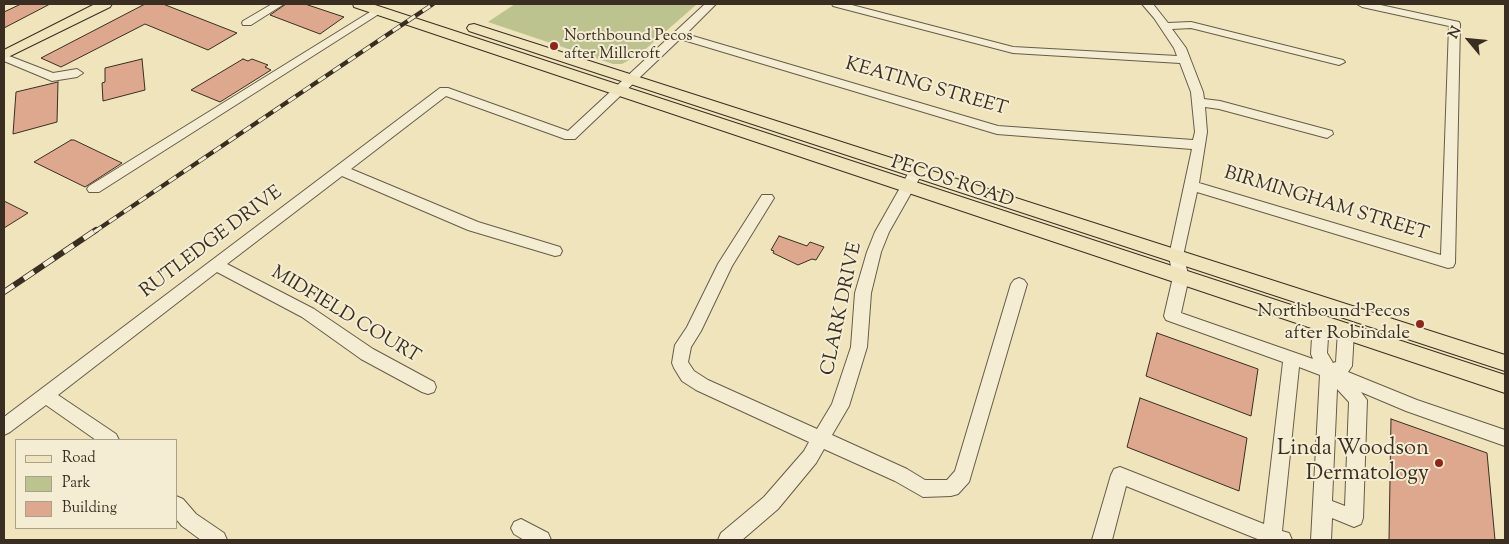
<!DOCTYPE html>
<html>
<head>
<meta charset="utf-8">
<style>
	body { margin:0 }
	#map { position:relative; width:1509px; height:544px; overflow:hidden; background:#efe4bb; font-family:"Sorts Mill Goudy",serif }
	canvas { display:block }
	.frame { position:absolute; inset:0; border:5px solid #392e21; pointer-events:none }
	.legend { position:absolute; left:15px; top:439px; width:162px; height:90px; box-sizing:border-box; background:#f5edd3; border:1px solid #aaa18c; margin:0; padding:6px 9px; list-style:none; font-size:15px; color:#392e21 }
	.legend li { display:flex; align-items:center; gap:10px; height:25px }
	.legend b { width:25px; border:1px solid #aaa18c }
	.north { position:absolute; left:1444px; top:15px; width:50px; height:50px; -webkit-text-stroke:4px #f5edd3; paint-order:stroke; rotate:298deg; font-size:14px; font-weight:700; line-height:20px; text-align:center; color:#392e21 }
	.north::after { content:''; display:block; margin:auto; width:18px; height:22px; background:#392e21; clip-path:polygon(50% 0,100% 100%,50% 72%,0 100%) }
</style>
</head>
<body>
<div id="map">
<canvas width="1509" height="544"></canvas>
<div class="frame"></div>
<ul class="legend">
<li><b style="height:6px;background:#efe4bb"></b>Road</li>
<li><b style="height:14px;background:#bcc38e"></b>Park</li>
<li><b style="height:14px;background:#dda88e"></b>Building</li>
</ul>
<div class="north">N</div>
</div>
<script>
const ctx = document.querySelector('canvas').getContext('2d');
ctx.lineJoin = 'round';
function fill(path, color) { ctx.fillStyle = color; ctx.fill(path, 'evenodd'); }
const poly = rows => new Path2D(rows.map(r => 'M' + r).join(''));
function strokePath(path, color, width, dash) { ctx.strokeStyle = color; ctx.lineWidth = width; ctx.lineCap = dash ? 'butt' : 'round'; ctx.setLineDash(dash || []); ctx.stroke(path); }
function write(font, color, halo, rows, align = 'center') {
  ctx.font = font + ' "Sorts Mill Goudy",serif'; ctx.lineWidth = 4; ctx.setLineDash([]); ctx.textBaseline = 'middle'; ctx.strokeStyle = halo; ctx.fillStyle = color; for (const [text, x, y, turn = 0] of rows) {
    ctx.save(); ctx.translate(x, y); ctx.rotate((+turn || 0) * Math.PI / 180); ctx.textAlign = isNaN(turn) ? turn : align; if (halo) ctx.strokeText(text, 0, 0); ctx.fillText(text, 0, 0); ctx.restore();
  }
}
const green = poly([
	[515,4,697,4,640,54,622,64,613,64,488,22]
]);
const building = poly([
	[21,4,50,4,4,28,4,12,21,4],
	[145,4,163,4,237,33,208,50,145,24,61,67,41,58,145,4],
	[286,4,305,4,344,17,320,34,270,15,286,4],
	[142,59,145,90,103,101,102,83,105,82,105,68,142,59],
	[243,59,248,61,252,59,268,65,265,67,271,70,220,102,191,90,243,59],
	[58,82,57,122,13,134,16,92,58,82],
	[71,140,74,140,122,163,85,187,34,162,71,140],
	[4,201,28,213,4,228,4,201],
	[779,236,807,246,810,242,824,247,816,260,812,259,798,265,773,253,774,251,771,250,779,236],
	[1157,333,1258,369,1251,416,1146,376,1157,333],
	[1140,398,1247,438,1239,491,1127,447,1140,398],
	[1391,419,1487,453,1495,540,1389,540,1391,419]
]);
const minor = poly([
	[272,4,284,4,251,25,243,25,242,23,243,21,272,4],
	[705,4,716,4,686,34,998,126,1193,140,1195,132,1191,92,1180,63,1013,53,833,6,832,4,848,4,1013,47,1177,56,1174,48,1154,18,1142,4,1153,4,1168,23,1191,22,1343,60,1345,62,1339,65,1191,28,1172,29,1186,48,1203,92,1204,99,1220,101,1332,131,1333,134,1327,138,1219,109,1205,107,1207,132,1199,183,1441,255,1449,26,1362,7,1357,4,1376,4,1459,22,1460,24,1455,263,1453,267,1448,268,1197,192,1183,256,1189,277,1181,313,1313,359,1311,354,1313,322,1315,318,1321,316,1327,318,1329,322,1327,353,1333,363,1336,362,1338,331,1340,327,1346,325,1352,327,1354,331,1352,366,1348,372,1417,400,1505,430,1505,446,1406,411,1361,392,1367,400,1363,518,1361,524,1354,527,1332,518,1331,540,1311,540,1320,375,1299,367,1282,531,1289,533,1292,540,1260,540,1126,486,1112,540,1092,540,1111,475,1114,469,1120,467,1264,524,1283,362,1166,320,1164,316,1173,277,1169,256,1192,149,997,134,680,39,575,139,565,139,446,96,351,169,478,222,560,247,562,251,560,255,555,256,468,230,342,176,227,264,314,309,373,349,434,382,436,387,434,392,428,394,422,392,361,359,302,317,217,272,58,395,116,434,119,440,96,440,46,405,10,432,4,435,4,417,440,88,448,88,568,131,705,4],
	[1337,389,1349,402,1345,506,1332,501,1337,389],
	[378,7,382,8,383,10,382,12,99,192,89,192,87,189,89,186,378,7],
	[4,54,53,73,77,69,83,73,77,77,52,81,4,61,4,54],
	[916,168,921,169,923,172,889,232,881,252,871,293,867,347,849,406,832,435,907,469,925,480,947,480,955,471,1011,284,1014,280,1019,278,1024,280,1027,284,969,482,958,494,951,496,923,497,895,481,824,449,816,463,778,509,742,540,718,540,721,533,764,497,804,451,809,442,696,390,682,381,674,368,672,363,675,345,687,327,718,264,762,195,772,195,774,198,732,266,701,331,691,347,688,362,694,371,708,380,817,429,832,404,851,347,855,293,867,252,875,232,909,172,911,169,916,168],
	[176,496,183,499,196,514,224,533,227,540,201,540,182,526,176,519,176,496],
	[521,519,548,533,551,540,524,540,514,534,511,528,514,522,521,519]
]);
const major = poly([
	[95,4,112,4,110,7,4,59,4,50,95,4],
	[353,4,372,4,1505,375,1505,393,354,7,353,4],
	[474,24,1505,355,1505,371,469,31,467,28,469,25,474,24]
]);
const railFar1 = poly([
	[94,232,433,4]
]);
const rail = poly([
	[4,292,96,230]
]);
const markers = [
	[554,46,5,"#8f2418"],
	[1420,324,5,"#8f2418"],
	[1439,463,5,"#8f2418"]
];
const farPoinames = [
	["Northbound Pecos",564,37],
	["after Millcroft",564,55]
];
const streetNames = [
	["KEATING STREET",926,88,16],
	["PECOS ROAD",952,183,18],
	["BIRMINGHAM STREET",1326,205,17],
	["RUTLEDGE DRIVE",212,243,-37],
	["CLARK DRIVE",843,309,-78],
	["MIDFIELD COURT",345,316,31]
];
const poiNames = [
	["Northbound Pecos",1410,313],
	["after Robindale",1410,335]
];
const nearPoinames = [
	["Linda Woodson",1429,450],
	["Dermatology",1429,475]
];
fill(green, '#bcc38e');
fill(building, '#dda88e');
strokePath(building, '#392e21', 1);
strokePath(minor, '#665c48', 2);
strokePath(major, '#392e21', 2);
fill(minor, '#f5edd3');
fill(major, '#efe4bb');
strokePath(railFar1, '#392e21', 4.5);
strokePath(rail, '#392e21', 6);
strokePath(railFar1, '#f5edd3', 3, [9]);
strokePath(rail, '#f5edd3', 4.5, [12]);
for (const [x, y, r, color] of markers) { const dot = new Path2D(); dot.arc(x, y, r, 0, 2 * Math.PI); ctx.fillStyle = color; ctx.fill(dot); strokePath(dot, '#f5edd3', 2); }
write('16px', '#392e21', '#f5edd3', farPoinames, 'left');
write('19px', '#392e21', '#f5edd3', streetNames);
write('19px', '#392e21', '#f5edd3', poiNames, 'right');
write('22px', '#392e21', '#f5edd3', nearPoinames, 'right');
</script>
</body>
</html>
